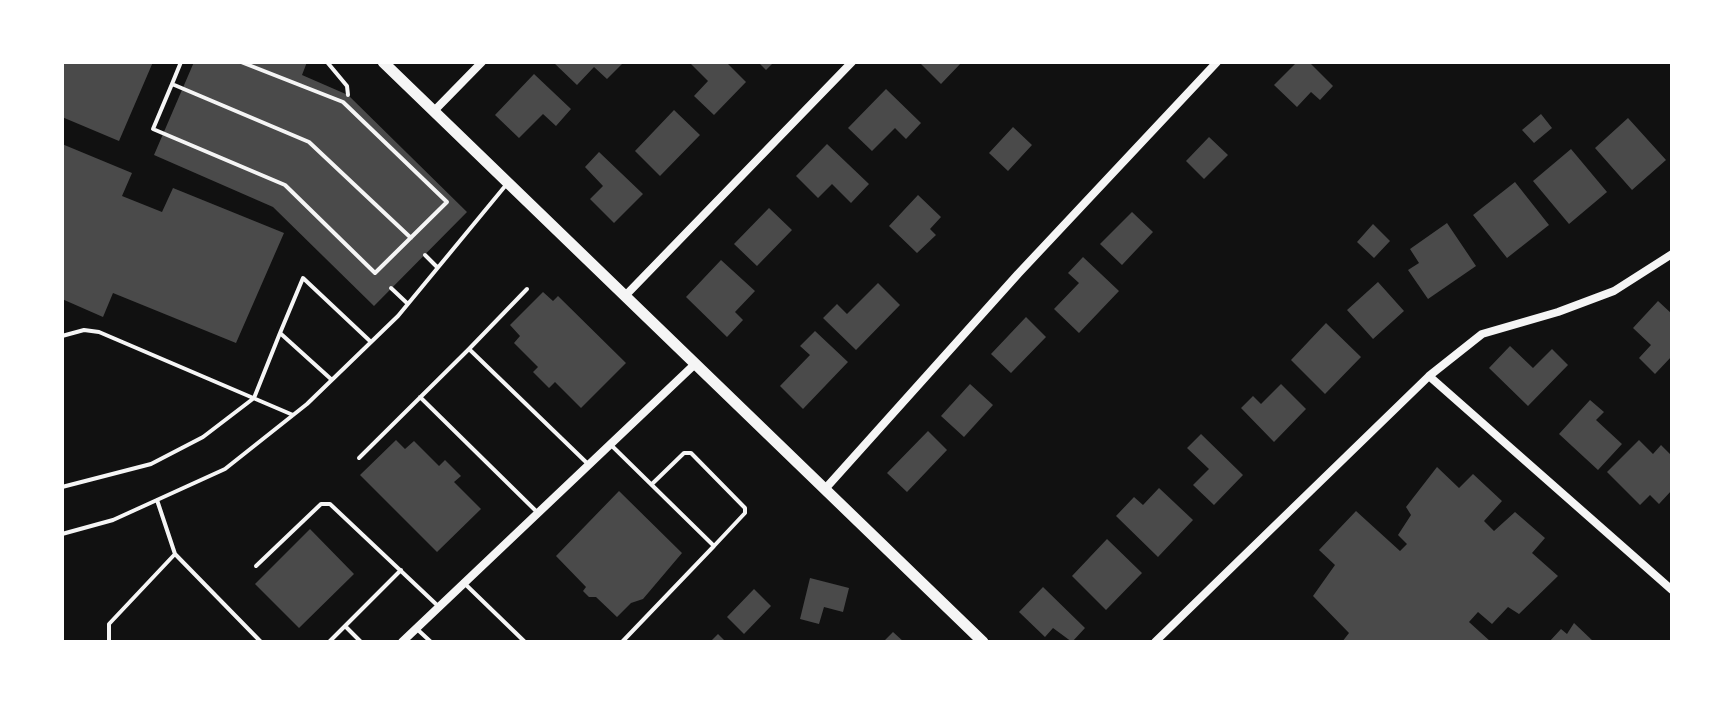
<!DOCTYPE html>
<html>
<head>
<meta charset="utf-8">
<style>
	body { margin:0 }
	#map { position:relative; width:1734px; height:704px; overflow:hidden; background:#111; font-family:Figtree,sans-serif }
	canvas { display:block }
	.frame { position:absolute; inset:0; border:64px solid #fff; pointer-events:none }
</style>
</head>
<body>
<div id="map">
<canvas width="1734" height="704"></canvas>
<div class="frame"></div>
</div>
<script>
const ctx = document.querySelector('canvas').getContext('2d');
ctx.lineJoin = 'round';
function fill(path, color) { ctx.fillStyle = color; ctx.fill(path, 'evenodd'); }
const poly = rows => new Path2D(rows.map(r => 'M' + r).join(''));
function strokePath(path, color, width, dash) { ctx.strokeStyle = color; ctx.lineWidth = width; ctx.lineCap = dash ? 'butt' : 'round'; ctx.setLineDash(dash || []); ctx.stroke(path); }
const building = poly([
	[62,62,153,62,119,141,62,117],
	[194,62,307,62,302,75,348,95,467,212,374,306,273,207,154,155],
	[553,62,624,62,607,79,594,67,577,85],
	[689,62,726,62,746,82,714,115,694,96,708,81],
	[758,62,774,62,766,70],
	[919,62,962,62,941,84],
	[1297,62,1309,62,1333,86,1320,100,1311,92,1297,107,1274,85],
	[534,74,571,109,556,126,543,114,519,138,495,115],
	[886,89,921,123,906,139,895,128,872,151,848,128],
	[674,110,700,135,660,176,635,151],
	[1541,114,1552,128,1534,143,1522,130],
	[1628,118,1666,160,1632,190,1595,148],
	[1013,127,1032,145,1008,171,989,153],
	[1209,137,1228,155,1204,179,1186,161],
	[62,144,132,173,122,196,162,212,173,188,284,233,236,343,113,293,103,317,62,299],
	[827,144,869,184,851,203,832,184,818,198,796,176],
	[1571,149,1607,192,1569,224,1533,181],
	[599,152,643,194,614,223,590,199,603,186,585,167],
	[1515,182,1549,225,1507,258,1473,215],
	[918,195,941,217,930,229,936,235,917,253,889,226],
	[769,208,792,230,757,266,734,244],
	[1132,212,1153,232,1122,265,1100,244],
	[1447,223,1476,266,1428,299,1408,270,1419,263,1410,249],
	[1373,224,1390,241,1374,258,1357,242],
	[1083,257,1119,291,1079,333,1054,309,1079,283,1068,273],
	[721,260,755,291,735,312,743,320,727,337,686,297],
	[1378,282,1404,311,1373,339,1347,310],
	[878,283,900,305,856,350,823,318,837,304,847,314],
	[543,292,553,301,558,296,626,363,581,408,555,382,549,388,533,372,538,367,514,343,520,336,510,325],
	[1658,301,1672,314,1672,356,1655,374,1639,358,1651,345,1633,328],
	[1026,317,1046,337,1011,373,991,354],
	[1326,323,1361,357,1325,394,1291,360],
	[815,331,848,362,803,409,780,386,810,355,800,346],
	[1510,346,1533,368,1552,349,1568,365,1528,406,1489,368],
	[970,384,993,405,964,437,941,416],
	[1281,384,1306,409,1274,442,1241,408,1253,396,1261,404],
	[1590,400,1604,412,1596,420,1622,444,1598,470,1559,434],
	[928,431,947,450,907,492,887,473],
	[1201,434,1243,475,1214,505,1193,485,1209,469,1187,448],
	[396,440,405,449,414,441,439,466,445,460,461,476,454,482,481,509,437,552,360,475],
	[1639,440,1653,454,1661,445,1672,456,1672,490,1659,504,1650,495,1640,505,1607,472],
	[1437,467,1459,488,1473,474,1502,501,1484,521,1494,531,1515,512,1545,538,1532,553,1558,576,1519,614,1508,607,1492,624,1478,612,1469,622,1491,642,1342,642,1349,633,1313,596,1335,565,1319,550,1356,511,1400,551,1407,544,1398,535,1411,515,1406,507],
	[1159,488,1193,520,1158,557,1116,516,1134,497,1143,505],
	[619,491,682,553,643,599,631,603,617,617,596,597,589,597,583,591,586,587,556,556],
	[310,529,354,574,299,628,255,584],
	[1107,539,1142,573,1106,610,1072,576],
	[810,578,849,588,843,612,824,607,819,624,800,619],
	[1043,587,1085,628,1072,642,1053,628,1045,637,1019,612],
	[754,589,771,606,744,634,727,617],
	[1574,623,1594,642,1549,642,1561,629,1567,634],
	[893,632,904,642,883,642],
	[718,634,726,642,710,642]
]);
const service = poly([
	[181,62,172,84,309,142,411,238],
	[327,62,347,86,348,95],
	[172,84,153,129,285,185,375,273,447,202,343,102,241,62],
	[425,255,437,267],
	[391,288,408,304],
	[527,289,469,349,588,464],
	[62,336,84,330,99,332,293,415],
	[332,380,280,333,303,278,371,342],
	[420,397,537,512],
	[611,445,714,546,622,642],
	[359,458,469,349],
	[652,484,684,453,691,453,745,508,745,513,714,546],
	[62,487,151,464,203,437,254,398,280,333],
	[157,500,175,554,261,642],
	[62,534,113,520,225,469,307,404,398,316,506,185],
	[256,566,321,504,330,504,437,605],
	[463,582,525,642],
	[345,626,361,642],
	[418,630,431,642],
	[109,642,109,624,175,554],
	[329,642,401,570],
	[1242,642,1246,642]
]);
const minor = poly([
	[434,111,482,62],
	[625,296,852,62],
	[1429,376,1672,590],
	[825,489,1018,274,1217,62],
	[402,642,695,364],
	[1155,642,1429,376,1482,334,1558,312,1614,291,1672,254]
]);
const tertiary = poly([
	[383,62,983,642]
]);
fill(building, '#4a4a4a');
strokePath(service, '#f5f5f5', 4);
strokePath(minor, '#f5f5f5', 8);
strokePath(tertiary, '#f5f5f5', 11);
</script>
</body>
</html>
